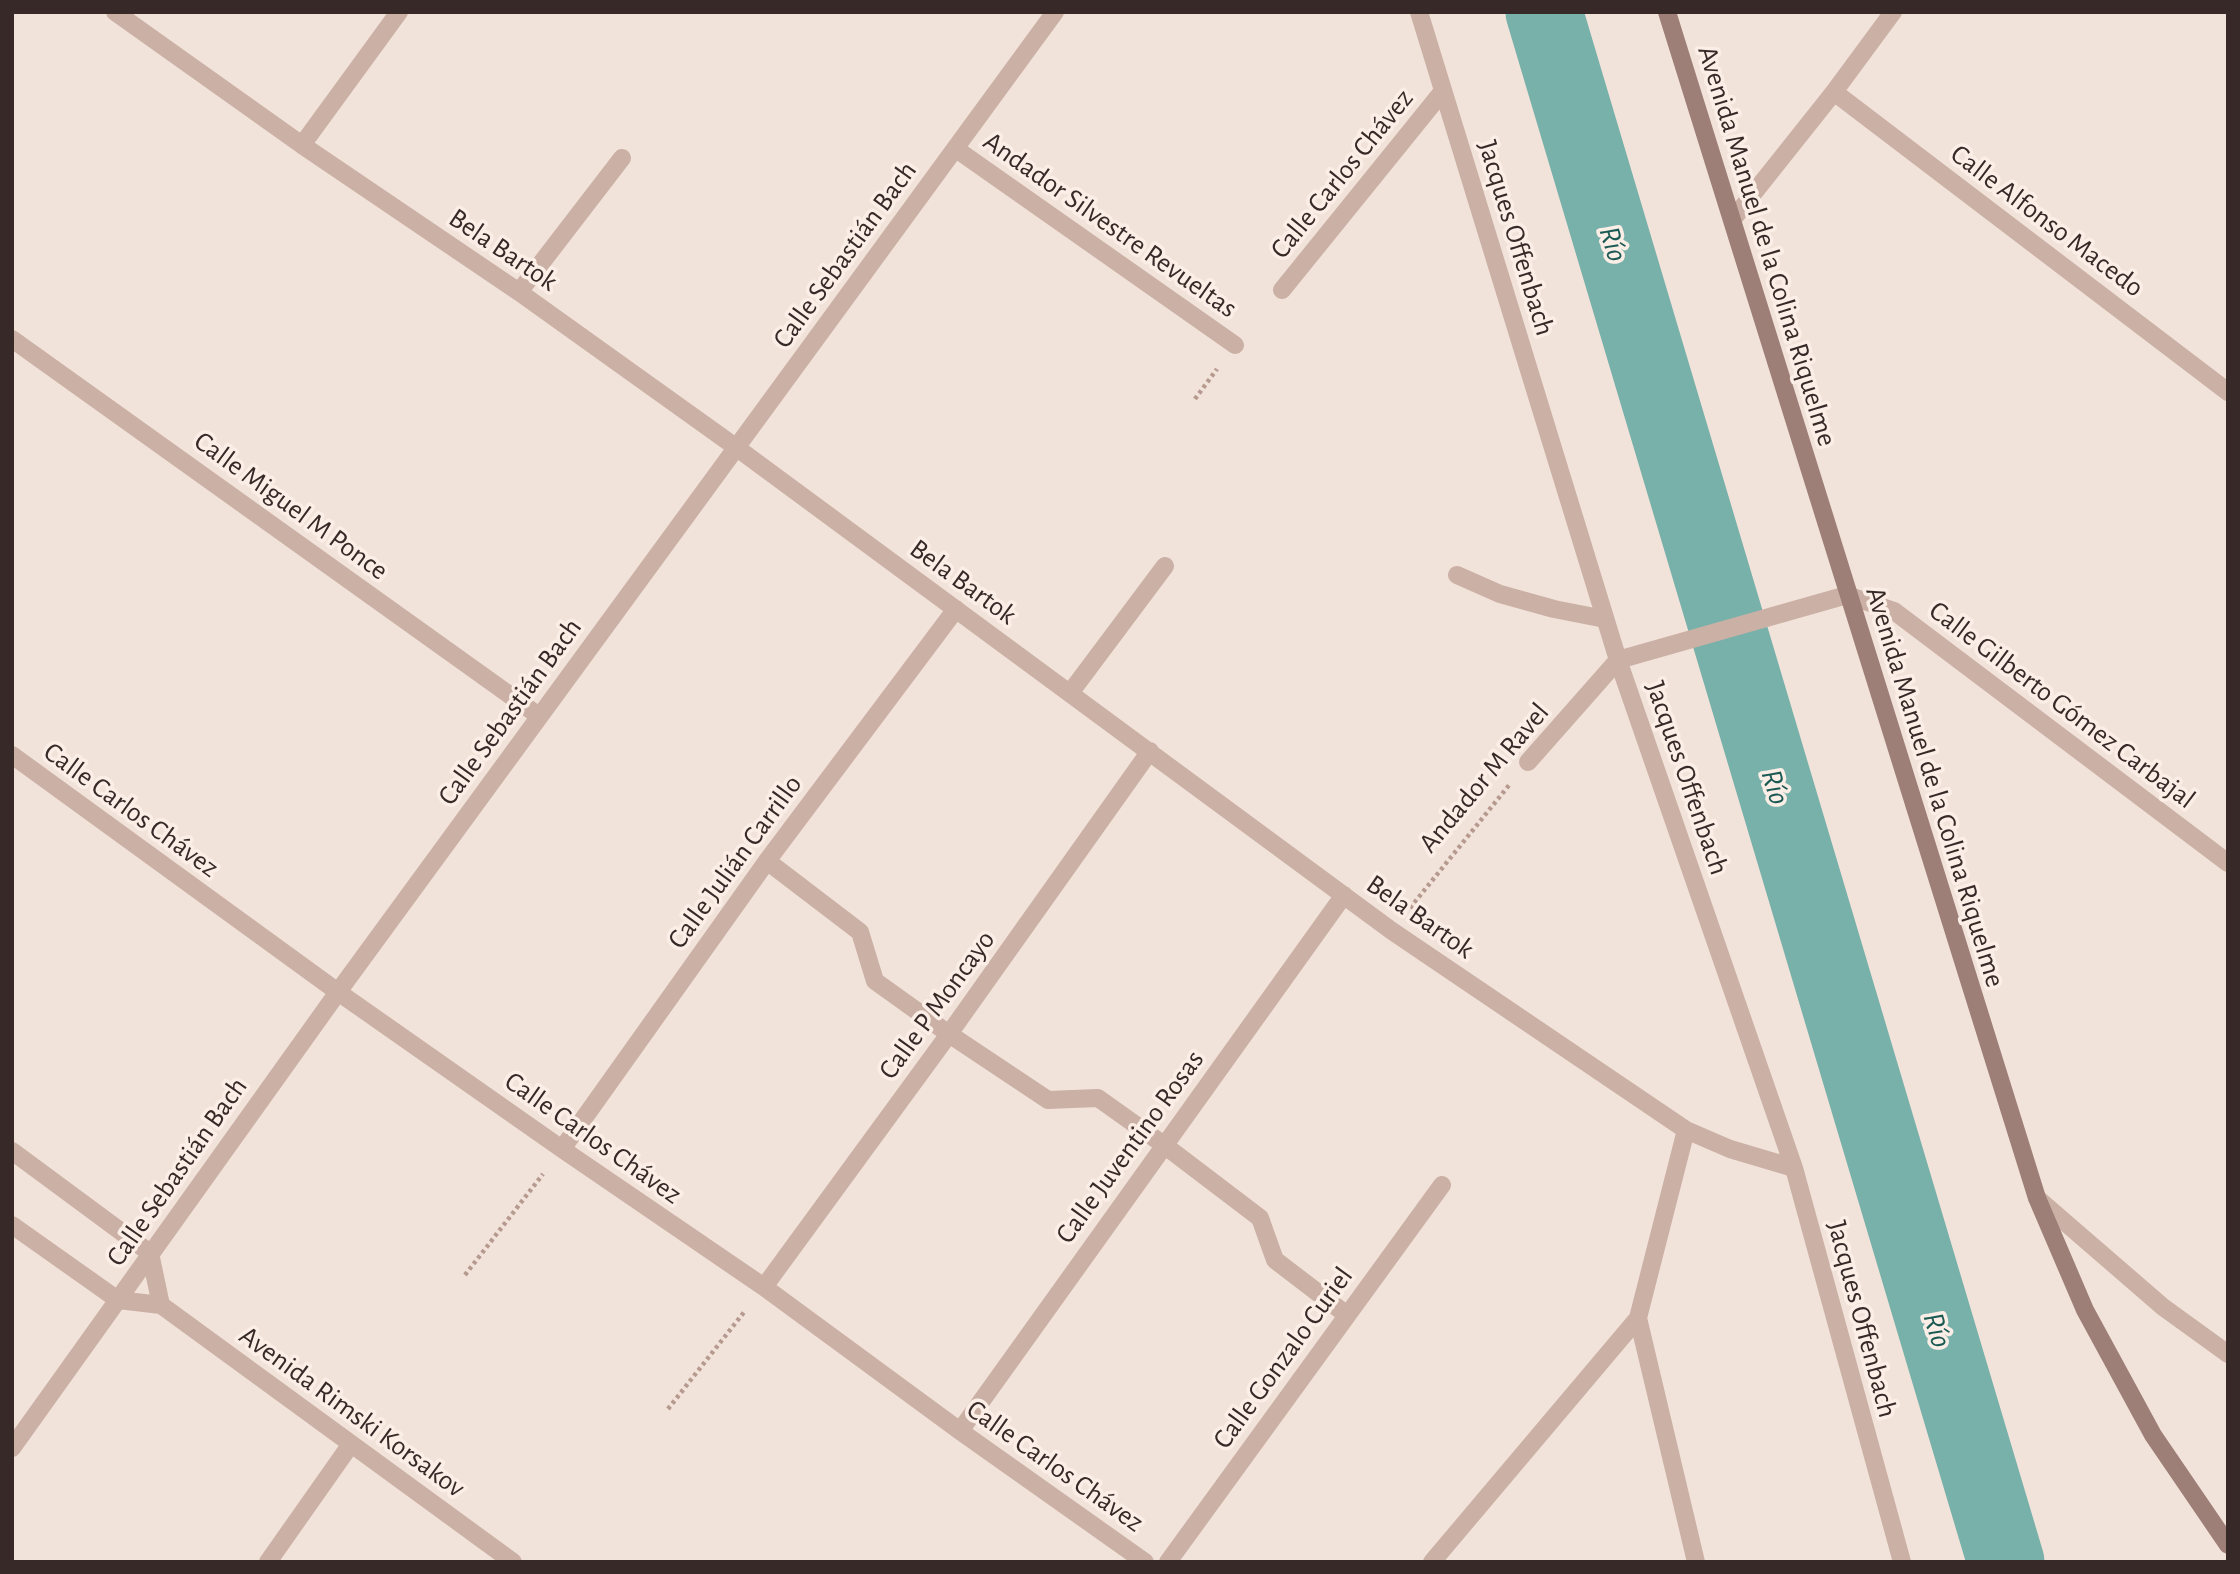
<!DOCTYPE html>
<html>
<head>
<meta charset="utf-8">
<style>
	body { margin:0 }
	#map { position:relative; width:2240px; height:1574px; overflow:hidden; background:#f2e3da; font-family:"Alegreya Sans",sans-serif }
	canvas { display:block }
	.frame { position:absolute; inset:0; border:14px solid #362927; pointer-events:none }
</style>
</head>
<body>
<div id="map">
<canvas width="2240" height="1574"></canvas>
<div class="frame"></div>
</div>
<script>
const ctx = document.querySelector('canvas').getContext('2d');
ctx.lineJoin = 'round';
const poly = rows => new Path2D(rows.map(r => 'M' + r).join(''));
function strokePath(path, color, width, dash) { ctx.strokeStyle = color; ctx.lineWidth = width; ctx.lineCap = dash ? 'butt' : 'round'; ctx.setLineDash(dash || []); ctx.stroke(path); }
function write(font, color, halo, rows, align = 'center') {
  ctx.font = font + ' "Alegreya Sans",sans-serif'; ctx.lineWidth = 7; ctx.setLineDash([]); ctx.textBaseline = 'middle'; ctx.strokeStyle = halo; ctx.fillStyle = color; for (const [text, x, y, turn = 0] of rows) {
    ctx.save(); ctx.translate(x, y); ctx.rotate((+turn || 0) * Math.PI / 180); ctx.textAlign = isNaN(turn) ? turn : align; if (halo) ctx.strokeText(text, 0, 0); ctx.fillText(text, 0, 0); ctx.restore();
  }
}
const river = poly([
	[1544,12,2006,1562]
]);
const path = poly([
	[1195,399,1217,369],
	[1410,908,1510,784],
	[465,1275,543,1174],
	[668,1409,745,1311]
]);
const lane = poly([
	[1457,575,1500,594,1554,609,1605,619],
	[1528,762,1618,660]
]);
const street = poly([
	[115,12,302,145,519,292,737,448,1392,931,1686,1130,1730,1149,1794,1168],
	[1419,12,1618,660,1794,1168,1902,1562],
	[1834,92,2228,392],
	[302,145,399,12],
	[956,149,1235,345],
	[1733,219,1834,92,1893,12],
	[1282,290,1443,91],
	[519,292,622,158],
	[12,339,539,716],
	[1618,660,1847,595,1894,611,2228,863],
	[1070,693,1165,566],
	[12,755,338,992,562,1149,764,1287,960,1431,1145,1562],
	[767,861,860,932,875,981,949,1034,1048,1100,1098,1098,1164,1145,1260,1218,1275,1260,1347,1315],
	[1686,1130,1638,1318,1696,1562],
	[562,1149,767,861,956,609],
	[12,1151,150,1253,161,1305],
	[2037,1198,2163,1307,2228,1354],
	[12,1225,118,1300,161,1305,513,1562],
	[764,1287,949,1034,1150,751],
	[960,1431,1344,895],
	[12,1448,338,992,1055,12],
	[268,1562,351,1444],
	[1168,1562,1442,1185],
	[1432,1562,1638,1318]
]);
const secondary = poly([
	[1667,12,2037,1198,2085,1310,2153,1435,2228,1545]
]);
const streetNames = [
	["Calle Carlos Chávez",1342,174,-51],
	["Calle Alfonso Macedo",2047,221,37],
	["Andador Silvestre Revueltas",1110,225,35],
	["Jacques Offenbach",1516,238,73],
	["Avenida Manuel de la Colina Riquelme",1767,246,73],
	["Bela Bartok",503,250,34],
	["Calle Sebastián Bach",845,255,-54],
	["Calle Miguel M Ponce",291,506,36],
	["Bela Bartok",963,582,36],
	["Calle Gilberto Gómez Carbajal",2062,705,37],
	["Calle Sebastián Bach",510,712,-54],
	["Andador M Ravel",1484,778,-50],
	["Jacques Offenbach",1687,778,71],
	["Avenida Manuel de la Colina Riquelme",1935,787,73],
	["Calle Carlos Chávez",131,810,36],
	["Calle Julián Carrillo",735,862,-54],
	["Bela Bartok",1420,917,35],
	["Calle P Moncayo",937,1005,-54],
	["Calle Carlos Chávez",593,1138,35],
	["Calle Juventino Rosas",1130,1147,-54],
	["Calle Sebastián Bach",177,1172,-55],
	["Jacques Offenbach",1862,1319,75],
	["Calle Gonzalo Curiel",1283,1358,-54],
	["Avenida Rimski Korsakov",352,1412,36],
	["Calle Carlos Chávez",1055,1466,35]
];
const waterNames = [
	["Río",1613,244,73],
	["Río",1775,787,73],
	["Río",1937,1330,73]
];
strokePath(river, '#78b0aa', 77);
strokePath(path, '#b69a8f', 4.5, [3.5, 3.5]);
strokePath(lane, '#cbb0a5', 18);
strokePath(street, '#cbb0a5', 18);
strokePath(secondary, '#9e7f77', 18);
write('28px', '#362927', '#faeee6', streetNames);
write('italic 30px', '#1b5953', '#faeee6', waterNames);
</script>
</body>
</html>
